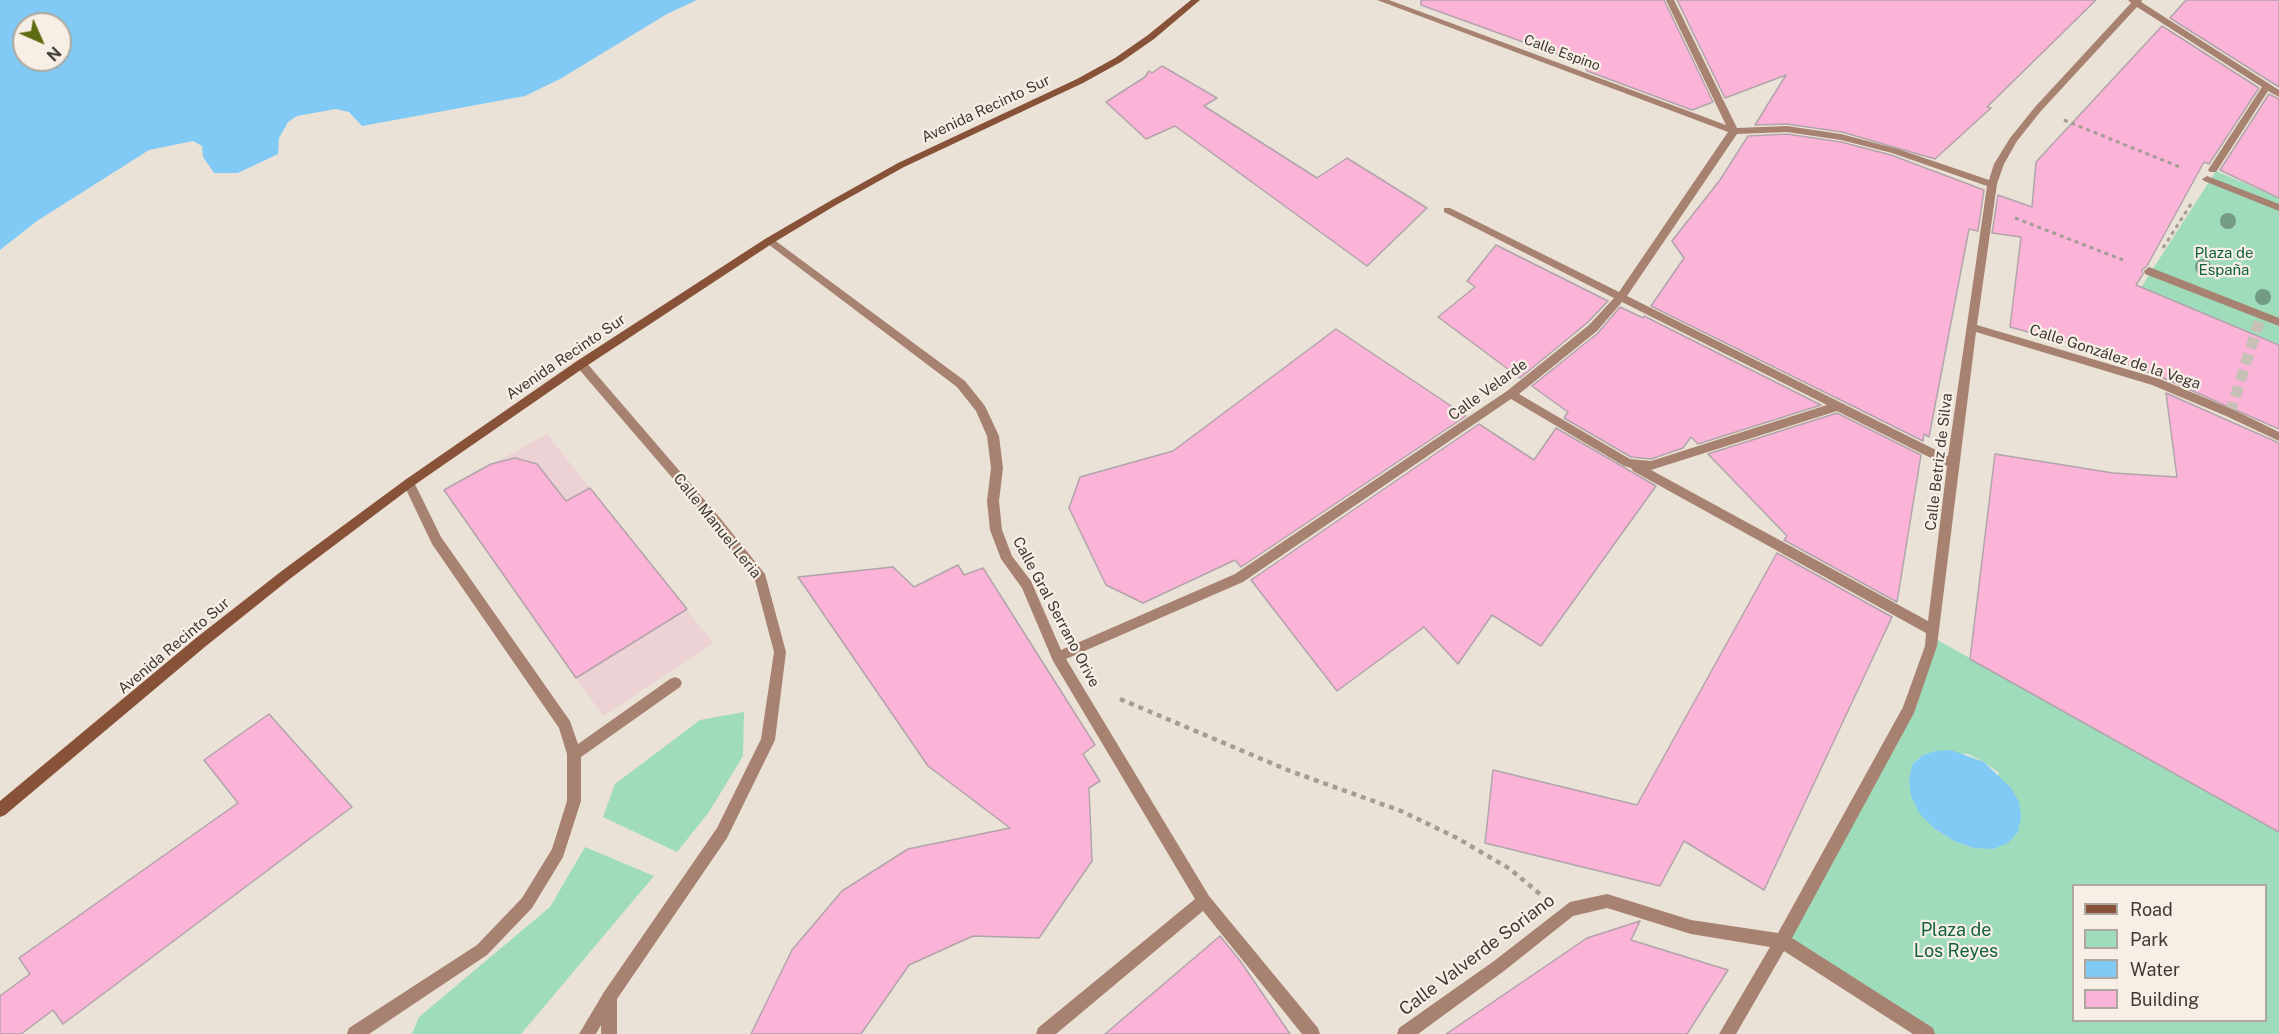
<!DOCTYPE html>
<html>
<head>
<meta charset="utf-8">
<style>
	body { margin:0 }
	#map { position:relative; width:2279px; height:1034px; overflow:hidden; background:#eae2d7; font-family:"Public Sans",sans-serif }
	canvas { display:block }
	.legend { position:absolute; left:2072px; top:884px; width:195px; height:138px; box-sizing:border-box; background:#f7efe5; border:2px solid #ada79f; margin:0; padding:8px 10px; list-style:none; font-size:18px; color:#3d3a36 }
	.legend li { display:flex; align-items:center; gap:12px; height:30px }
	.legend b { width:30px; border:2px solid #ada79f }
	.north { position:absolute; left:12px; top:12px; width:60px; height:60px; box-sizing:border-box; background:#f7efe5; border:2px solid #ada79f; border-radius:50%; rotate:135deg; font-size:16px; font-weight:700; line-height:24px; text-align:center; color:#3d3a36 }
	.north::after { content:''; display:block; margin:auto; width:21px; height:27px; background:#5c6a12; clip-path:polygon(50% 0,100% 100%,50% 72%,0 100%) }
</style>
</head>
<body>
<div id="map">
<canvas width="2279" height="1034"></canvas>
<ul class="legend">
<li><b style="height:8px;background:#885239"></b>Road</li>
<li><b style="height:16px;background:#9edcbc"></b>Park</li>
<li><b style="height:16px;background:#80caf5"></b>Water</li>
<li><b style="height:16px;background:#fcb3d8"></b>Building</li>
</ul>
<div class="north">N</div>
</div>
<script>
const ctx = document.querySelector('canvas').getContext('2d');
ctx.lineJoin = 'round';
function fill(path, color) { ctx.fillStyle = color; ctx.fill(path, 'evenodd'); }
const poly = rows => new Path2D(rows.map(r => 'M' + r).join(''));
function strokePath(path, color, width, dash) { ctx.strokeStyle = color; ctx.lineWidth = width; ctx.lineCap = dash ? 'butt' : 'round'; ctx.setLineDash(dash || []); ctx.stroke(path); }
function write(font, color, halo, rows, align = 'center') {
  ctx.font = font + ' "Public Sans",sans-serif'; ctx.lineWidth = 4.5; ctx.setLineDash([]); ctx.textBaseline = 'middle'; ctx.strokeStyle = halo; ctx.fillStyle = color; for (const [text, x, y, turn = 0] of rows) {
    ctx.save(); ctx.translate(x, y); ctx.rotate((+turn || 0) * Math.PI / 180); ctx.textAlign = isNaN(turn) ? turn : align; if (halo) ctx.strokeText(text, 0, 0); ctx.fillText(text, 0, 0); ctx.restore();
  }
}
const medical = poly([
	[547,434,713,643,603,716,444,490]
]);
const green = poly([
	[2216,171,2279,198,2279,345,2140,289],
	[1934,638,2279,832,2279,1034,1927,1034,1782,941,1909,709],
	[1968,754,1984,762,1999,773,1974,848,1954,841,1935,829,1909,780,1912,765,1923,755],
	[2074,886,2266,886,2266,1020,2074,1020],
	[744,712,743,756,709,812,677,852,603,817,615,784,700,720],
	[585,847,654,876,521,1034,412,1034,419,1017,550,907]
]);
const water = poly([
	[0,0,697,0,667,14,560,79,525,96,362,126,349,112,336,109,297,116,288,122,279,138,278,154,238,173,214,173,203,157,202,146,193,141,149,150,37,221,0,250],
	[24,24,60,24,60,60,24,60],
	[1951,750,1984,762,2011,788,2019,802,2021,817,2018,832,2008,843,1993,849,1974,848,1954,841,1935,829,1920,814,1911,796,1909,780,1912,765,1923,755,1936,751]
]);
const building = poly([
	[1421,0,1664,0,1713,102,1692,110,1587,71,1584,64,1421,5,1421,0],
	[1677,0,2096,0,1987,107,1991,108,1935,159,1842,132,1787,124,1755,125,1786,75,1725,98,1677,0],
	[2186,0,2279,0,2279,87,2170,18,2186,0],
	[2162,26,2259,88,2209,164,2204,162,2147,266,2142,270,2143,274,2136,285,2279,345,2279,429,2161,377,2078,346,2010,327,2021,237,1992,233,1998,195,2032,207,2036,162,2162,26],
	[1162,66,1217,98,1204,106,1317,178,1347,158,1427,208,1367,266,1175,126,1146,139,1106,102,1145,77,1149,71,1152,73,1162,66],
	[2269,94,2279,99,2279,198,2220,170,2269,94],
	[1787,134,1841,142,1891,155,1984,190,1978,231,1969,229,1929,437,1924,434,1923,441,1651,306,1684,258,1672,241,1720,180,1748,136,1787,134],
	[1496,245,1608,301,1587,323,1520,378,1438,317,1475,287,1467,281,1496,245],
	[1620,307,1643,318,1644,316,1821,405,1698,444,1691,437,1683,448,1651,459,1631,457,1564,418,1568,412,1532,386,1598,333,1620,307],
	[1336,329,1466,416,1241,567,1235,560,1143,603,1106,585,1069,508,1080,477,1173,451,1336,329],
	[2166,393,2279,443,2279,832,1970,659,1995,454,2113,473,2177,477,2166,393],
	[1837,413,1921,455,1897,602,1784,540,1787,536,1708,454,1837,413],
	[1479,424,1534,460,1556,428,1656,486,1541,646,1492,615,1458,664,1424,627,1337,691,1251,580,1479,424],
	[515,458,537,464,566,501,590,488,687,609,576,678,444,490,491,464,515,458],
	[1777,553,1892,617,1764,890,1684,841,1660,886,1485,843,1493,770,1637,805,1777,553],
	[958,565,964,575,983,568,1095,745,1083,754,1100,781,1089,788,1092,861,1039,938,973,936,909,965,861,1034,751,1034,792,950,842,891,908,849,1010,828,928,766,798,577,893,567,914,587,958,565],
	[269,714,352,807,63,1024,53,1010,21,1034,0,1034,0,996,30,974,19,958,238,803,204,760,269,714],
	[1640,921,1631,940,1728,970,1687,1034,1446,1034,1587,938,1640,921],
	[1220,936,1241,962,1290,1034,1105,1034,1220,936]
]);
const streetTunnel = poly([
	[2230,413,2261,316]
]);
const pathFar1 = poly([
	[2064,120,2182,168],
	[2015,218,2123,260],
	[2163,248,2193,201]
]);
const path = poly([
	[1120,699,1290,771,1401,811,1457,838,1510,869,1541,895]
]);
const lane = poly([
	[409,478,413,480,441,537,570,721,578,744,670,679,675,677,680,679,682,683,680,687,581,757,581,801,563,857,532,908,487,955,369,1034,347,1034,349,1028,477,945,522,898,552,849,567,801,567,754,559,728,432,544,403,483,405,480,409,478]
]);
const street = poly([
	[1377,0,1389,0,1726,125,1666,0,1674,0,1737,128,1787,126,1841,134,1898,149,1989,180,1994,164,2010,138,2035,107,2131,3,2128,0,2142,0,2141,2,2279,90,2279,97,2268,91,2216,172,2210,172,2208,170,2262,87,2137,7,2041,111,2017,141,2004,164,1997,184,1977,325,2160,379,2234,410,2279,432,2279,441,2226,416,2152,385,1976,332,1937,646,1914,713,1792,938,1933,1028,1935,1034,1913,1034,1784,951,1736,1034,1719,1034,1770,947,1691,934,1607,908,1573,916,1504,971,1418,1034,1397,1034,1399,1028,1494,961,1570,902,1607,894,1691,920,1778,933,1903,707,1925,646,1926,633,1633,471,1631,468,1624,466,1511,399,1243,582,1066,659,1209,896,1318,1028,1320,1034,1302,1034,1203,911,1056,1034,1036,1034,1038,1028,1195,899,1053,661,1022,588,1001,559,990,530,987,501,991,468,987,436,976,411,957,387,764,241,765,239,773,239,965,381,985,406,999,436,1003,468,999,501,1002,530,1012,556,1031,581,1061,650,1235,574,1507,391,1589,325,1614,298,1444,212,1444,208,1450,208,1619,292,1728,132,1377,0],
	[1787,132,1841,140,1892,153,1987,186,1948,456,1627,296,1737,134,1787,132],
	[1622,302,1827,405,1651,461,1630,459,1519,394,1597,331,1622,302],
	[1837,411,1947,466,1928,621,1651,470,1837,411],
	[2207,176,2279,204,2279,211,2204,181,2202,179,2207,176],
	[2149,267,2279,318,2279,326,2145,274,2144,271,2149,267],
	[581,360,585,361,720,518,765,574,786,652,775,740,727,838,617,999,617,1034,601,1034,601,1025,596,1034,579,1034,604,992,717,828,761,739,774,652,755,580,712,524,577,367,576,364,577,361,581,360]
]);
const secondary = poly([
	[1191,0,1200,0,1154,39,1121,62,1083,83,904,167,836,205,773,243,585,367,413,486,291,578,206,646,5,815,0,817,0,801,196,638,283,570,405,480,577,361,765,239,830,201,898,163,1077,79,1115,58,1148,35,1191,0]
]);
const trees = [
	[2228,221],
	[2203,267],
	[2263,297]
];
const farStreetnames = [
	["Calle Espino",1562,53,20]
];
const streetNames = [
	["Avenida Recinto Sur",986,109,-25],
	["Avenida Recinto Sur",566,357,-34],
	["Calle González de la Vega",2115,357,18],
	["Calle Velarde",1488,390,-36],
	["Calle Betriz de Silva",1939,462,-83],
	["Calle Manuel Leria",717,526,51],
	["Calle Gral Serrano Orive",1056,612,62],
	["Avenida Recinto Sur",174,646,-40]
];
const parkNames = [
	["Plaza de",2224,253],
	["España",2224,270]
];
const nearParknames = [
	["Plaza de",1956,930],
	["Los Reyes",1956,951]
];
const nearStreetnames = [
	["Calle Valverde Soriano",1477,955,-37]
];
fill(medical, '#ecd2d4');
fill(green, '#9edcbc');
fill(water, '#80caf5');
fill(building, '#fcb3d8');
strokePath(building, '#b1a4aa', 1.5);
strokePath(streetTunnel, '#c7c0b7', 11, [11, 6]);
strokePath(pathFar1, '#a39d95', 3, [4, 4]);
strokePath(path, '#a39d95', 4.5, [5, 5]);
fill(lane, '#a88270');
fill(street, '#a88270');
fill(secondary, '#885239');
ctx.fillStyle = '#739b85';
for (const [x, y] of trees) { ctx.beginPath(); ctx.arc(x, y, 8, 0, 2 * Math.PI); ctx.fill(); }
write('14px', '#3d3a36', '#f7efe5', farStreetnames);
write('15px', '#3d3a36', '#f7efe5', streetNames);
write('15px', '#116142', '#f7efe5', parkNames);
write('18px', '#116142', '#f7efe5', nearParknames);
write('18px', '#3d3a36', '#f7efe5', nearStreetnames);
</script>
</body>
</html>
